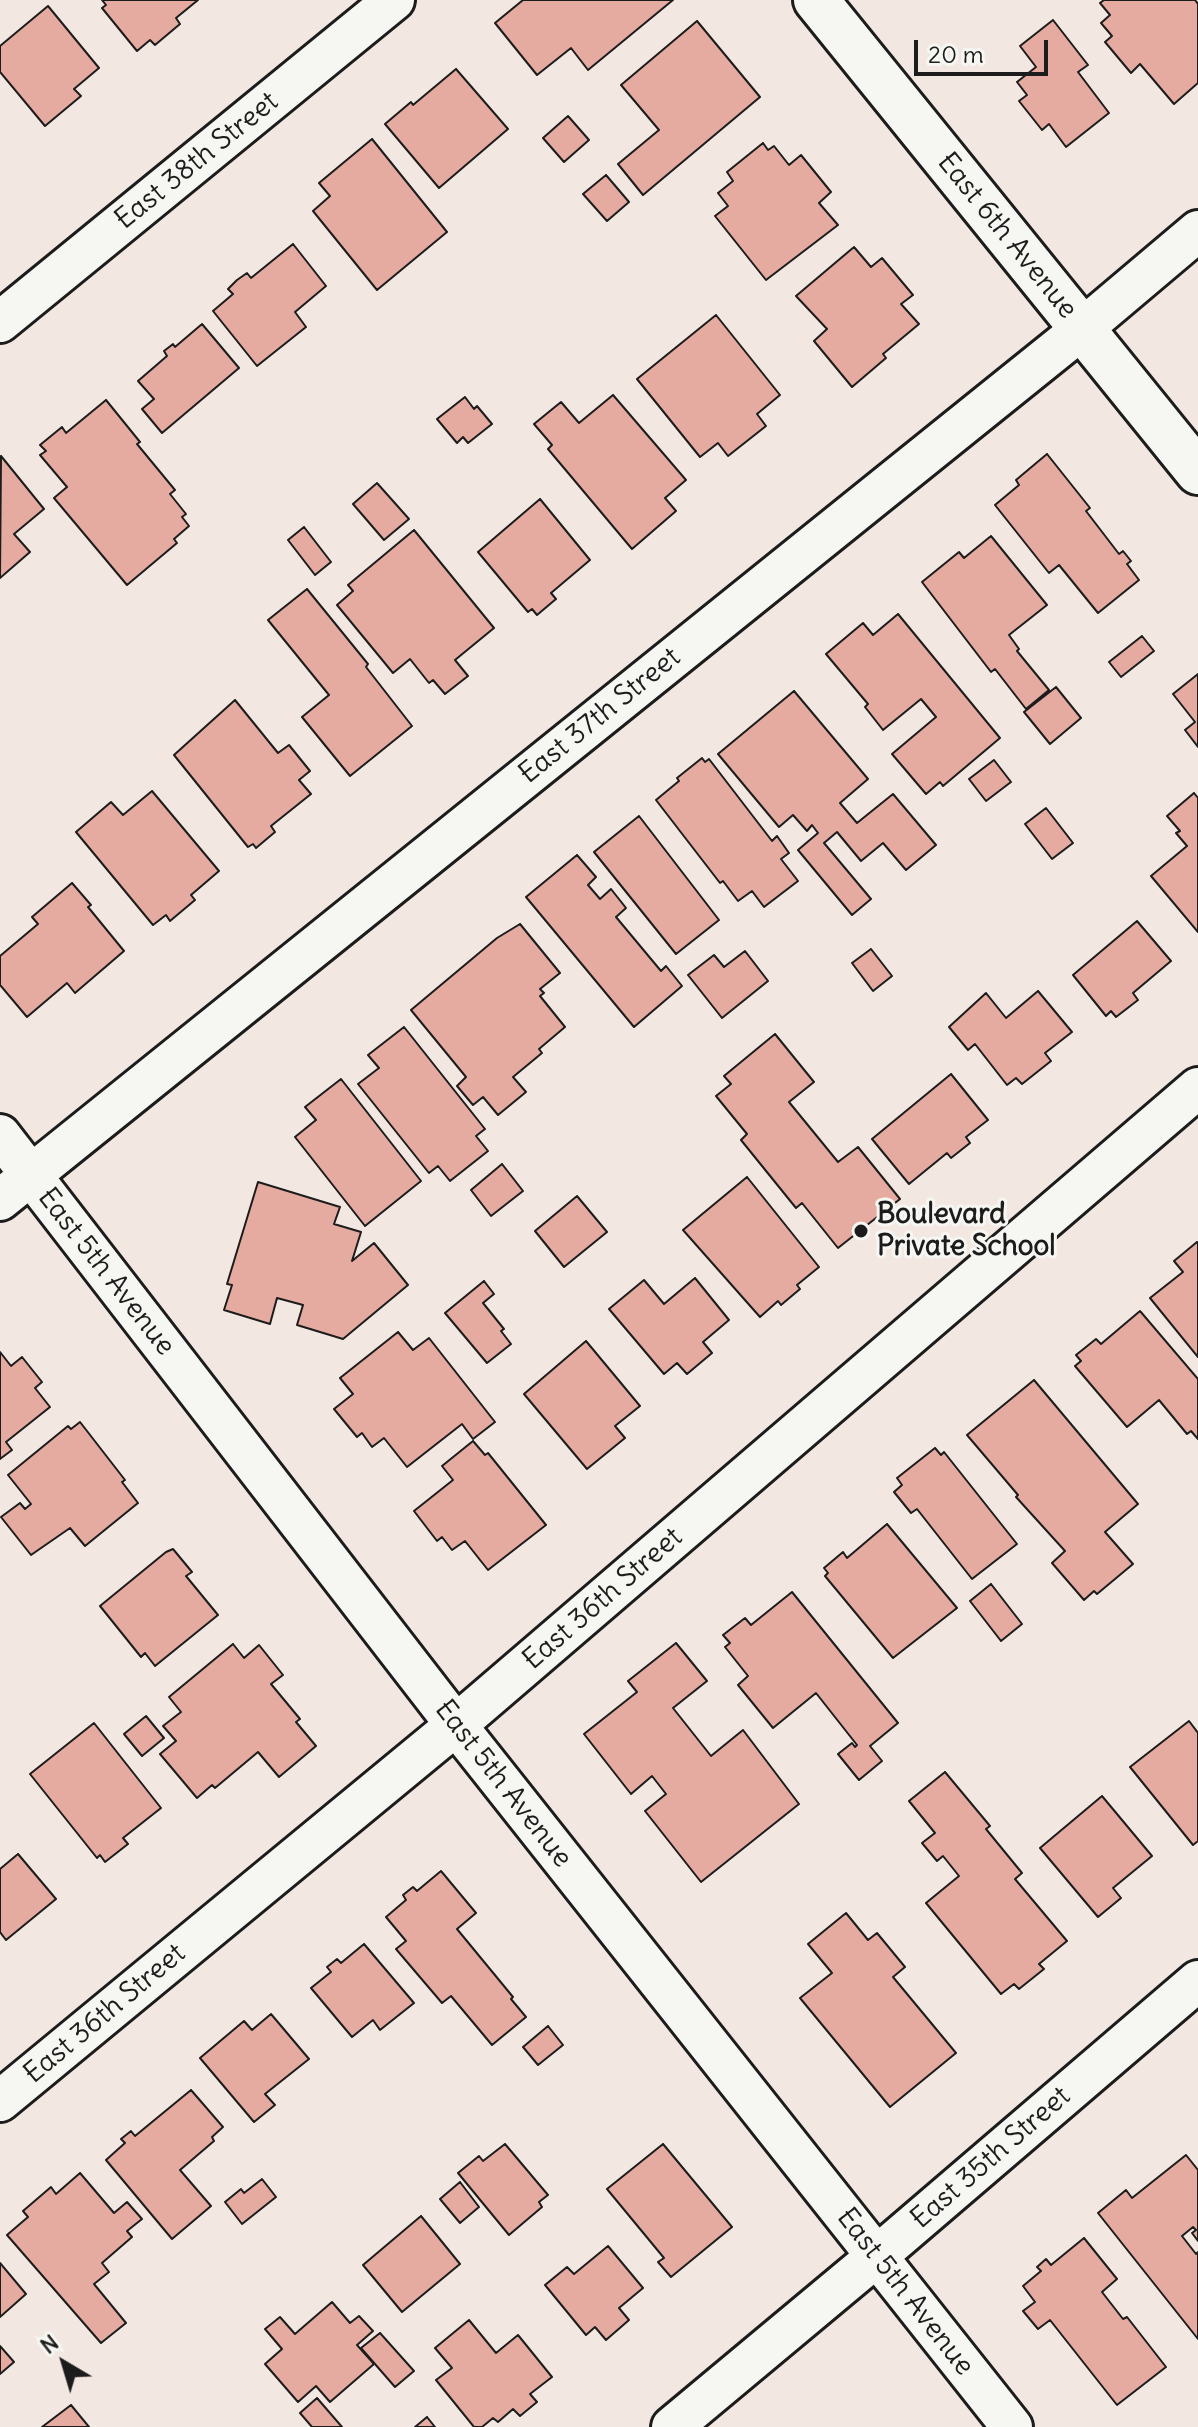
<!DOCTYPE html>
<html>
<head>
<meta charset="utf-8">
<style>
	body { margin:0 }
	#map { position:relative; width:1198px; height:2427px; overflow:hidden; background:#f3e7e2; font-family:Delius,sans-serif }
	canvas { display:block }
	.north { position:absolute; left:24px; top:2323px; width:80px; height:80px; -webkit-text-stroke:6px #f6f6f2; paint-order:stroke; rotate:322deg; font-size:22px; font-weight:700; line-height:32px; text-align:center; color:#1c1c1c }
	.north::after { content:''; display:block; margin:auto; width:28px; height:36px; background:#1c1c1c; clip-path:polygon(50% 0,100% 100%,50% 72%,0 100%) }
	.scale { position:absolute; left:914px; top:40px; width:134px; height:36px; box-sizing:border-box; border:4px solid #1c1c1c; border-top:0; padding-left:10px; font-size:24px; line-height:28px; white-space:nowrap; color:#1c1c1c; -webkit-text-stroke:6px #f6f6f2; paint-order:stroke }
</style>
</head>
<body>
<div id="map">
<canvas width="1198" height="2427"></canvas>
<div class="north">N</div>
<div class="scale">20 m</div>
</div>
<script>
const ctx = document.querySelector('canvas').getContext('2d');
ctx.lineJoin = 'round';
function fill(path, color) { ctx.fillStyle = color; ctx.fill(path, 'evenodd'); }
const poly = rows => new Path2D(rows.map(r => 'M' + r).join(''));
function strokePath(path, color, width, dash) { ctx.strokeStyle = color; ctx.lineWidth = width; ctx.lineCap = dash ? 'butt' : 'round'; ctx.setLineDash(dash || []); ctx.stroke(path); }
function write(font, color, halo, rows, align = 'center') {
  ctx.font = font + ' Delius,sans-serif'; ctx.lineWidth = 6; ctx.setLineDash([]); ctx.textBaseline = 'middle'; ctx.strokeStyle = halo; ctx.fillStyle = color; for (const [text, x, y, turn = 0] of rows) {
    ctx.save(); ctx.translate(x, y); ctx.rotate((+turn || 0) * Math.PI / 180); ctx.textAlign = isNaN(turn) ? turn : align; if (halo) ctx.strokeText(text, 0, 0); ctx.fillText(text, 0, 0); ctx.restore();
  }
}
const building = poly([
	[102,0,198,0,176,18,180,24,155,45,150,40,137,51,102,8,106,5,102,0],
	[523,0,673,0,588,70,571,48,537,75,495,23,523,0],
	[1104,0,1195,0,1198,4,1198,83,1174,104,1140,64,1131,73,1105,42,1112,36,1101,23,1110,15,1100,3,1104,0],
	[48,6,99,68,74,89,81,96,45,126,0,72,0,46,48,6],
	[1053,20,1088,65,1078,72,1109,113,1066,147,1049,124,1042,130,1019,101,1027,95,1017,82,1036,67,1020,46,1053,20],
	[697,21,760,97,643,195,618,164,659,130,621,85,697,21],
	[456,69,508,129,439,188,385,124,411,102,413,105,456,69],
	[568,116,589,140,564,162,543,138,568,116],
	[372,139,447,232,377,290,313,211,330,196,319,183,372,139],
	[763,143,768,150,774,146,789,165,801,155,831,192,819,203,838,225,766,280,715,216,728,206,718,193,733,181,727,172,763,143],
	[606,175,629,202,607,221,583,194,606,175],
	[293,244,326,286,295,312,306,327,257,366,213,311,233,294,228,289,237,280,247,273,251,278,293,244],
	[854,247,871,267,882,258,913,295,901,304,919,324,883,354,886,358,852,387,814,341,827,329,796,296,854,247],
	[716,315,780,395,757,414,766,426,728,456,718,443,700,457,637,379,716,315],
	[202,324,239,368,162,433,142,409,154,399,138,381,167,356,164,351,173,344,175,347,202,324],
	[613,395,686,480,665,498,676,511,632,549,548,449,552,445,534,424,561,402,579,423,613,395],
	[465,397,474,409,477,406,492,424,468,443,463,437,457,443,437,419,465,397],
	[106,400,140,442,137,444,175,490,170,494,186,514,182,517,189,526,174,539,177,543,127,585,54,498,67,487,40,455,46,451,40,445,62,427,66,433,106,400],
	[1047,454,1090,508,1086,511,1119,554,1123,551,1131,561,1127,564,1139,580,1098,613,1059,565,1049,573,995,505,1019,485,1016,480,1047,454],
	[1,456,44,509,14,534,30,552,0,578,1,456],
	[377,483,409,519,384,540,353,504,377,483],
	[540,499,590,560,551,593,556,599,537,615,532,609,528,612,478,552,540,499],
	[304,527,331,562,315,575,288,540,304,527],
	[414,530,494,628,455,660,468,676,445,694,433,680,429,683,410,659,393,673,337,605,353,591,348,585,414,530],
	[991,536,1047,605,1009,635,1019,649,1017,651,1049,690,1026,709,995,669,991,672,922,582,959,552,964,558,991,536],
	[307,589,368,664,366,667,412,726,350,776,302,717,329,695,268,620,307,589],
	[898,614,1000,738,943,786,940,782,926,794,892,754,936,717,921,699,883,730,865,707,868,704,826,654,863,623,873,635,898,614],
	[1142,636,1154,651,1121,677,1109,662,1142,636],
	[1198,674,1198,747,1185,730,1195,722,1173,694,1198,674],
	[1056,687,1081,718,1050,744,1024,712,1056,687],
	[794,691,868,779,840,803,857,823,893,794,936,845,906,870,883,843,861,861,837,832,824,843,871,899,852,915,798,850,818,833,812,825,807,831,793,815,779,827,718,754,794,691],
	[235,700,278,753,289,745,310,771,299,780,311,794,271,826,275,832,256,848,253,844,248,847,174,755,235,700],
	[702,758,705,762,709,759,772,841,777,836,789,853,781,859,798,881,764,907,752,891,738,901,723,881,720,883,656,800,679,781,677,778,702,758],
	[994,760,1011,782,986,801,969,779,994,760],
	[152,791,219,871,191,895,195,900,170,921,166,915,153,925,76,832,111,802,123,815,152,791],
	[1194,793,1198,798,1198,932,1151,876,1187,846,1176,833,1180,831,1167,816,1194,793],
	[1046,808,1073,843,1052,859,1025,824,1046,808],
	[639,816,719,920,676,954,594,852,639,816],
	[577,855,596,877,588,885,600,899,611,889,626,908,616,917,661,971,666,966,682,986,634,1027,526,897,577,855],
	[72,883,91,905,88,907,124,951,75,993,67,983,27,1017,0,985,0,956,38,924,32,917,72,883],
	[1137,921,1171,961,1133,993,1138,1000,1116,1017,1111,1011,1106,1016,1073,975,1137,921],
	[520,924,560,973,540,989,544,993,540,996,565,1027,539,1049,542,1053,513,1077,526,1092,498,1115,483,1097,473,1105,457,1086,466,1077,411,1010,497,938,520,924],
	[871,949,892,976,873,991,852,963,871,949],
	[745,951,768,981,722,1018,688,975,714,955,724,967,745,951],
	[1038,991,1072,1032,1045,1053,1051,1061,1022,1084,1016,1078,1007,1085,975,1044,968,1050,949,1027,986,993,1006,1018,1038,991],
	[404,1027,485,1129,476,1136,488,1151,450,1181,438,1166,429,1173,358,1084,379,1068,368,1055,404,1027],
	[775,1034,814,1082,789,1102,838,1162,858,1147,900,1199,838,1248,802,1203,796,1208,741,1140,747,1134,716,1096,731,1084,724,1076,775,1034],
	[951,1074,988,1120,966,1137,970,1143,951,1158,947,1153,909,1184,872,1139,951,1074],
	[341,1079,421,1181,365,1226,295,1137,316,1120,305,1107,341,1079],
	[502,1164,523,1191,491,1216,471,1190,502,1164],
	[747,1177,819,1267,797,1285,800,1289,781,1305,778,1301,760,1317,683,1230,747,1177],
	[258,1182,340,1207,334,1224,361,1232,352,1261,374,1243,408,1285,343,1339,297,1325,303,1305,277,1298,270,1324,224,1310,232,1285,227,1284,258,1182],
	[577,1196,607,1232,564,1267,535,1231,577,1196],
	[1197,1242,1198,1243,1198,1357,1150,1298,1183,1272,1174,1261,1197,1242],
	[695,1278,729,1320,703,1342,712,1353,687,1374,677,1363,664,1374,609,1309,644,1280,664,1304,695,1278],
	[484,1281,494,1294,483,1303,504,1329,501,1331,511,1344,487,1363,445,1313,484,1281],
	[1140,1311,1198,1379,1198,1439,1191,1431,1187,1434,1159,1400,1127,1427,1075,1366,1081,1361,1076,1355,1096,1339,1101,1344,1140,1311],
	[398,1332,413,1350,429,1338,495,1422,473,1439,462,1424,407,1467,384,1438,372,1447,362,1433,357,1437,334,1409,353,1394,340,1378,398,1332],
	[586,1341,640,1406,615,1426,625,1438,587,1469,524,1394,586,1341],
	[0,1352,11,1366,22,1357,42,1382,35,1388,50,1407,6,1442,12,1450,0,1459,0,1352],
	[1034,1380,1138,1504,1105,1532,1133,1564,1097,1594,1094,1591,1084,1600,1052,1563,1065,1551,1016,1497,1018,1495,967,1435,1034,1380],
	[80,1422,125,1480,122,1482,138,1503,85,1546,70,1528,31,1555,1,1517,20,1503,25,1509,31,1504,8,1475,68,1426,71,1429,80,1422],
	[473,1441,485,1455,488,1453,546,1525,488,1570,465,1541,452,1550,442,1537,437,1541,414,1511,453,1480,442,1466,473,1441],
	[935,1448,941,1455,944,1452,1017,1544,972,1579,917,1509,911,1513,894,1492,902,1485,897,1478,935,1448],
	[887,1524,957,1608,893,1658,825,1576,828,1573,824,1568,843,1552,847,1558,887,1524],
	[173,1549,192,1572,186,1576,218,1615,155,1666,145,1653,141,1657,100,1606,166,1552,173,1549],
	[991,1584,1022,1624,1001,1641,970,1601,991,1584],
	[792,1592,898,1723,870,1746,882,1761,859,1780,838,1754,852,1743,855,1747,857,1745,816,1693,773,1728,738,1685,748,1676,725,1647,730,1643,723,1635,745,1618,751,1625,792,1592],
	[676,1643,707,1681,673,1708,711,1756,743,1730,799,1804,701,1882,645,1811,666,1794,652,1776,631,1794,584,1734,637,1692,628,1681,676,1643],
	[233,1644,244,1658,259,1645,283,1675,271,1684,300,1719,296,1722,316,1746,279,1777,258,1752,215,1788,212,1785,197,1798,160,1754,176,1741,163,1726,181,1712,169,1697,233,1644],
	[146,1716,164,1738,142,1756,124,1734,146,1716],
	[1189,1721,1198,1733,1198,1841,1193,1845,1130,1767,1189,1721],
	[94,1723,161,1808,123,1838,128,1844,105,1862,100,1855,97,1858,30,1774,94,1723],
	[945,1772,990,1826,986,1829,1022,1873,1015,1879,1067,1941,1039,1964,1044,1969,1019,1989,1014,1984,1001,1994,926,1903,959,1876,943,1856,937,1861,922,1843,935,1833,909,1801,945,1772],
	[1102,1796,1152,1856,1113,1888,1121,1898,1098,1917,1040,1848,1102,1796],
	[18,1854,56,1899,6,1940,0,1932,0,1869,18,1854],
	[441,1871,476,1913,457,1929,513,1997,511,1999,526,2017,492,2045,451,1996,442,2003,396,1949,406,1941,386,1917,406,1900,403,1895,413,1887,417,1891,441,1871],
	[846,1913,868,1940,877,1933,905,1967,893,1977,956,2053,890,2107,800,1998,832,1973,808,1944,846,1913],
	[364,1944,414,2003,380,2030,373,2020,352,2037,311,1988,331,1972,327,1967,337,1959,341,1963,364,1944],
	[271,2014,309,2059,265,2094,275,2105,254,2122,200,2058,244,2021,252,2030,271,2014],
	[548,2026,563,2045,538,2065,523,2047,548,2026],
	[191,2090,223,2127,212,2137,214,2141,180,2170,211,2206,172,2239,106,2160,125,2143,121,2139,131,2131,135,2136,191,2090],
	[505,2144,548,2195,539,2202,542,2207,509,2235,458,2173,479,2156,483,2161,505,2144],
	[663,2144,732,2227,671,2277,658,2262,664,2258,607,2189,663,2144],
	[1186,2155,1198,2170,1198,2241,1192,2233,1196,2230,1193,2227,1182,2236,1196,2254,1198,2252,1198,2339,1098,2213,1126,2190,1132,2198,1186,2155],
	[80,2173,114,2213,127,2202,142,2219,127,2231,132,2237,102,2263,109,2272,94,2284,126,2323,101,2343,7,2235,28,2217,23,2211,51,2187,56,2194,80,2173],
	[262,2179,276,2197,242,2224,225,2202,241,2189,244,2193,262,2179],
	[460,2182,479,2207,460,2223,440,2199,460,2182],
	[421,2216,460,2264,402,2312,363,2265,421,2216],
	[1084,2238,1117,2279,1102,2292,1123,2319,1127,2317,1166,2367,1117,2405,1050,2320,1038,2329,1023,2311,1035,2302,1023,2286,1041,2271,1037,2267,1046,2259,1051,2265,1084,2238],
	[608,2246,643,2288,619,2308,629,2320,606,2340,595,2327,586,2335,545,2285,567,2267,574,2274,608,2246],
	[0,2263,26,2294,0,2317,0,2263],
	[332,2302,350,2323,359,2316,373,2331,357,2345,374,2364,330,2402,316,2386,298,2402,265,2364,282,2349,265,2329,280,2317,295,2334,332,2302],
	[469,2320,496,2353,518,2335,552,2377,530,2394,537,2402,520,2416,513,2409,498,2422,493,2418,482,2427,474,2427,436,2380,452,2368,435,2348,469,2320],
	[380,2333,414,2371,395,2387,361,2348,380,2333],
	[0,2346,14,2362,0,2374,0,2346],
	[317,2398,342,2427,312,2427,300,2413,317,2398],
	[71,2405,89,2427,42,2427,71,2405],
	[427,2417,435,2427,415,2427,427,2417]
]);
const minor = poly([
	[0,322,394,0],
	[0,1135,456,1725,1012,2427],
	[0,1200,1082,329,1198,231],
	[0,2101,456,1725,1198,1088],
	[672,2427,877,2256,1198,1981]
]);
const tertiary = poly([
	[816,0,1198,472]
]);
const markers = [
	[861,1231,8,"#1c1c1c"]
];
const streetNames = [
	["East 38th Street",197,161,-39],
	["East 6th Avenue",1007,236,51],
	["East 37th Street",600,716,-39],
	["East 5th Avenue",106,1272,52],
	["East 36th Street",603,1599,-41],
	["East 5th Avenue",503,1784,52],
	["East 36th Street",105,2014,-40],
	["East 35th Street",991,2158,-41],
	["East 5th Avenue",905,2292,52]
];
const poiNames = [
	["Boulevard",877,1215],
	["Private School",877,1247]
];
fill(building, '#e5aba1');
strokePath(building, '#1c1c1c', 2);
strokePath(minor, '#1c1c1c', 46);
strokePath(tertiary, '#1c1c1c', 50);
strokePath(minor, '#f6f6f2', 40);
strokePath(tertiary, '#f6f6f2', 44);
for (const [x, y, r, color] of markers) { const dot = new Path2D(); dot.arc(x, y, r, 0, 2 * Math.PI); ctx.fillStyle = color; ctx.fill(dot); strokePath(dot, '#f6f6f2', 3); }
write('28px', '#1c1c1c', '#f6f6f2', streetNames);
write('bold 28px', '#1c1c1c', '#f6f6f2', poiNames, 'left');
</script>
</body>
</html>
